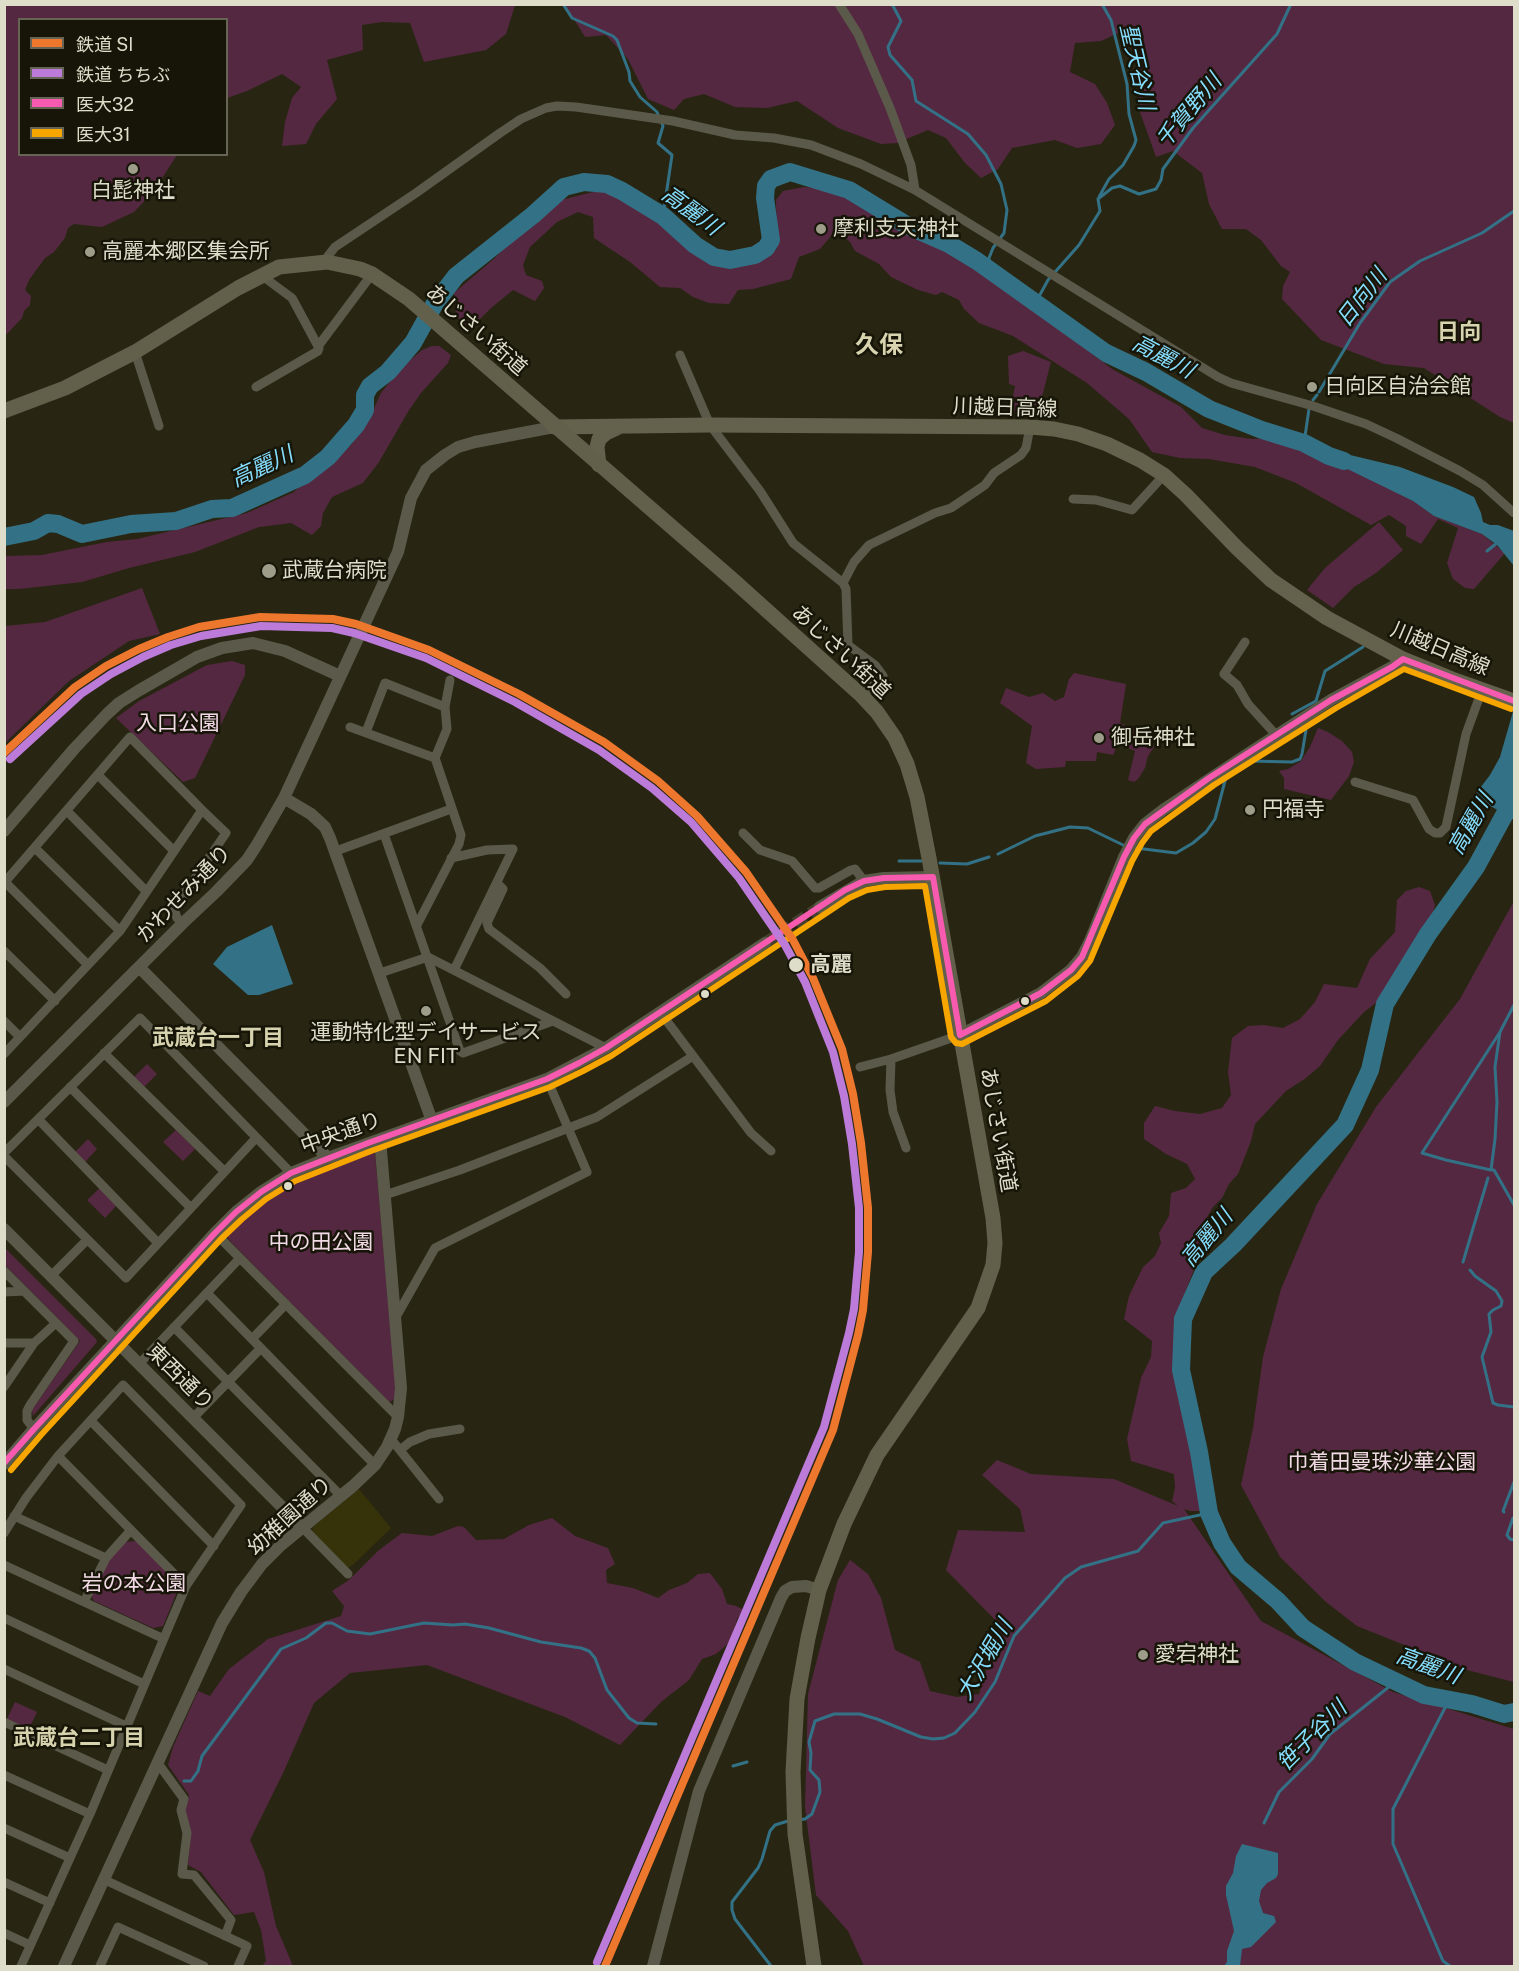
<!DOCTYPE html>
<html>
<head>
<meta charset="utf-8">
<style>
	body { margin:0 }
	#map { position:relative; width:1519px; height:1971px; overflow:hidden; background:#282613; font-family:"Public Sans","Noto Sans JP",sans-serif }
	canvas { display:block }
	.frame { position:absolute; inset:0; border:6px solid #deddca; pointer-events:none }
	.legend { position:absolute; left:18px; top:18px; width:210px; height:138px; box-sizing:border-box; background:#161507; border:2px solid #666555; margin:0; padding:8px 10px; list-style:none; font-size:18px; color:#deddca }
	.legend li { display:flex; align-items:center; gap:12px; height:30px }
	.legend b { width:30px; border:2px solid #666555 }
</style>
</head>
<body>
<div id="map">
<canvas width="1519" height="1971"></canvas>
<div class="frame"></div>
<ul class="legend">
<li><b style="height:8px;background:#ed772d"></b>鉄道 SI</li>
<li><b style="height:8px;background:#bd7bd9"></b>鉄道 ちちぶ</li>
<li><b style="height:8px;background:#f75aaf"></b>医大32</li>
<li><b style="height:8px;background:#f7a600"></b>医大31</li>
</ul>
</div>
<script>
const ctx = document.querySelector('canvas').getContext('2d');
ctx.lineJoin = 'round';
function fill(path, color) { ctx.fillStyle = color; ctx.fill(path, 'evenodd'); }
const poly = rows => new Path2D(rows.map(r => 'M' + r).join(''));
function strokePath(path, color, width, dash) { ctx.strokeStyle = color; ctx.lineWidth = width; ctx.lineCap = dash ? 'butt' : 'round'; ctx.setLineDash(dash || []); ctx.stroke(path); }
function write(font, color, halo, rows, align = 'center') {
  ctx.font = font + ' "Public Sans","Noto Sans JP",sans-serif'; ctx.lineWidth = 5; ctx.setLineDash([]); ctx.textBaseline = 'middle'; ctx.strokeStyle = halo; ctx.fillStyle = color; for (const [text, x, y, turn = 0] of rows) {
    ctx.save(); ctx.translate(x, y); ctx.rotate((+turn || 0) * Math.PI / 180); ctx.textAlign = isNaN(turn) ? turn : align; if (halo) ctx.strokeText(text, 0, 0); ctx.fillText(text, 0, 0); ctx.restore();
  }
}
const built = poly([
	[359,1489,391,1528,354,1564,347,1569,312,1531,313,1527]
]);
const green = poly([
	[5,4,515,4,515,5,506,34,486,50,424,62,410,23,382,22,362,25,363,50,327,60,337,99,316,124,306,144,282,146,285,122,292,98,301,87,282,74,247,91,227,98,226,20,20,20,20,154,177,155,153,192,134,212,102,227,74,224,68,228,65,238,54,252,45,258,29,280,25,290,31,296,30,305,24,311,22,318,5,336],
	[565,5,1514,5,1514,423,1500,417,1424,368,1384,364,1321,340,1282,299,1283,286,1290,272,1281,266,1261,240,1246,229,1222,229,1209,204,1202,173,1173,151,1156,157,1140,112,1137,76,1143,47,1129,28,1101,41,1075,43,1070,72,1095,84,1107,103,1115,125,1101,144,1077,148,1055,140,1012,148,998,169,981,178,965,163,946,138,928,130,897,143,881,144,838,128,797,101,767,108,735,107,704,94,684,99,674,110,648,99,628,59,606,35,585,37],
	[804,187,829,189,857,199,909,232,948,249,986,274,1112,369,1181,407,1202,428,1225,435,1251,439,1277,438,1360,474,1413,501,1434,516,1482,534,1505,553,1474,589,1465,588,1453,579,1447,563,1458,528,1438,519,1421,544,1406,536,1406,526,1389,515,1371,525,1296,483,1255,467,1209,459,1180,458,1152,452,1129,419,1087,383,1013,336,979,323,964,309,959,300,942,292,936,295,918,290,891,277,879,264,855,251,850,242,836,230,820,249,799,257,791,279,753,289,738,290,729,304,709,303,693,297,680,288,660,287,630,262,594,238,593,217,578,212,557,222,530,247,523,265,526,275,542,281,544,288,535,301,513,290,491,308,469,330,456,316,454,293,496,257,532,219,561,200,601,190,619,196,676,233,692,249,712,262,730,263,762,260,777,249,776,200,783,191],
	[432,346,439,346,451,355,448,363,421,393,409,410,379,462,363,483,332,497,323,513,321,526,312,535,291,523,259,527,195,552,129,568,82,582,19,589,5,589,5,556,42,555,107,542,137,539,247,513,294,492,312,473,341,454,351,445,368,422,381,393,399,370,422,350],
	[1023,351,1051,362,1037,416,1010,410,1015,386,1009,384,1008,356],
	[1379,522,1403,550,1376,573,1354,587,1333,608,1307,590,1325,568],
	[142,588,160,634,129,641,69,681,5,743,5,626,45,622],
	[232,661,245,665,245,675,195,778,183,782,116,718,139,701,207,665],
	[1074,673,1126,684,1120,723,1149,736,1154,747,1148,756,1145,768,1138,779,1134,782,1128,780,1135,751,1118,744,1113,755,1097,752,1096,761,1066,761,1065,767,1036,769,1026,763,1032,726,1000,703,1006,688,1029,697,1043,693,1055,701,1064,697,1069,679],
	[1318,728,1328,732,1342,741,1352,752,1354,762,1349,776,1331,800,1284,789,1284,778,1279,771,1288,769,1301,761,1310,747],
	[1419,887,1430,891,1435,905,1430,925,1422,933,1393,975,1390,989,1381,999,1364,1012,1338,1040,1320,1066,1306,1078,1286,1091,1255,1124,1251,1141,1238,1174,1229,1184,1222,1198,1213,1207,1204,1222,1206,1239,1177,1313,1176,1362,1204,1511,1190,1511,1184,1509,1261,1621,1393,1692,1514,1729,1514,1966,864,1966,848,1931,816,1895,805,1807,808,1694,838,1580,850,1560,868,1574,881,1598,895,1650,920,1662,930,1691,957,1697,979,1694,1000,1625,946,1570,958,1530,1025,1532,1020,1509,982,1475,997,1460,1031,1474,1114,1479,1178,1506,1172,1501,1175,1488,1174,1474,1131,1461,1127,1439,1141,1378,1151,1357,1152,1341,1124,1319,1129,1296,1143,1267,1155,1256,1161,1243,1159,1233,1169,1216,1171,1193,1186,1188,1195,1179,1187,1164,1166,1154,1144,1139,1144,1123,1155,1106,1175,1111,1200,1114,1222,1108,1231,1095,1228,1072,1232,1038,1248,1026,1263,1025,1283,1028,1300,1019,1315,1002,1324,984,1357,988,1370,959,1395,932,1397,900,1406,891],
	[1514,901,1514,1682,1467,1670,1357,1626,1326,1602,1280,1557,1241,1485,1253,1428,1263,1357,1281,1289,1317,1204,1376,1107,1460,999],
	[147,1064,157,1074,144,1087,134,1077],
	[176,1130,195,1149,183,1161,163,1142],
	[88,1139,97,1149,85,1162,75,1152],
	[372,1152,375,1154,396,1388,395,1399,389,1402,228,1239,228,1232,274,1195,310,1174],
	[100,1188,117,1205,105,1218,87,1200],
	[4,1247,96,1339,97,1342,33,1416,32,1410,80,1341,5,1265],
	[552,1518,575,1536,608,1548,615,1564,606,1570,607,1583,633,1588,658,1598,669,1590,687,1583,698,1574,710,1573,722,1589,727,1604,736,1606,744,1610,737,1619,730,1642,716,1654,702,1659,689,1680,661,1702,620,1745,565,1717,427,1665,350,1673,314,1703,284,1771,250,1840,264,1872,276,1926,293,1966,262,1966,266,1961,261,1930,254,1912,234,1915,201,1872,188,1865,191,1832,185,1809,189,1795,168,1765,173,1747,198,1691,210,1696,229,1669,268,1639,341,1616,344,1606,332,1591,349,1580,379,1550,402,1533,432,1536,458,1526,464,1527,476,1540,504,1539,529,1525],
	[137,1541,178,1582,179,1587,163,1626,153,1628,94,1601,91,1595,107,1562,125,1542],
	[15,1702,37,1712,29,1729,7,1719]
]);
const water = poly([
	[1321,448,1400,467,1453,487,1474,497,1481,513,1483,522,1490,525,1498,525,1514,531,1514,566,1497,545,1482,534,1434,516,1413,501,1325,458],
	[1514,708,1514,820,1474,796,1490,775,1500,757],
	[272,925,293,984,259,995,248,995,213,964,227,947],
	[1242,1844,1278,1853,1278,1874,1276,1878,1267,1883,1261,1890,1259,1901,1263,1913,1274,1916,1276,1922,1251,1947,1242,1949,1240,1966,1224,1966,1227,1962,1227,1951,1234,1931,1226,1895,1226,1886,1233,1873,1236,1856]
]);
const stream = poly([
	[563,4,572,18,613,36,617,40,629,72,630,81,640,97,657,112,663,126,658,143,672,155,663,216],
	[892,4,901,21,888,47,890,55,912,80,916,101,968,134,986,155,1001,184,1007,210,1004,233,993,248,989,258,991,271],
	[1099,197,1109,179,1123,165,1134,146,1136,140,1129,114,1127,84,1111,20,1102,4],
	[1098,199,1112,188,1120,186,1139,194,1156,189,1161,180,1163,169,1193,128,1277,34,1291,4],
	[1036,302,1048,280,1079,245,1100,211,1098,199],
	[1319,392,1360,323,1390,282,1420,261,1482,233,1514,211],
	[1313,400,1317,395],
	[1304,443,1309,409],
	[1487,551,1497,543],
	[1292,714,1316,701,1325,671,1363,647],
	[1250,761,1292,762,1300,759,1302,754,1306,730,1304,728],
	[1136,848,1176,853,1193,843,1206,832,1215,819,1226,777,1243,766],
	[998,854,1035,836,1070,827,1088,828,1123,845],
	[899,861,921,861],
	[940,863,967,864,989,857],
	[1514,1005,1500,1032,1495,1067,1497,1102,1495,1139,1491,1170,1494,1170,1514,1205],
	[1491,1170,1446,1160,1422,1153,1500,1032],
	[1463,1262,1488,1178],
	[1470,1270,1475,1276,1496,1291,1502,1301,1501,1306,1493,1310,1489,1314,1491,1332,1482,1357,1493,1403,1498,1405,1514,1407],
	[1504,1512,1503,1511,1514,1482],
	[1513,1518,1507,1535,1510,1539,1514,1540],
	[1449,1700,1393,1809,1393,1844,1443,1961,1450,1966],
	[733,1766,747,1762],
	[184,1781,191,1781,198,1771,202,1756,281,1649,306,1638,326,1623,332,1623,347,1631,370,1634,424,1623,453,1625,465,1624,489,1628,541,1642,581,1648,589,1651,595,1658,607,1690,629,1718,637,1723,656,1724],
	[798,1820,805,1819,812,1814,820,1792,819,1780,810,1770,811,1753,809,1742,815,1721,834,1714,860,1714,877,1719,921,1737,933,1739,944,1738,955,1733,975,1712,995,1682,1014,1636,1065,1578,1081,1567,1138,1551,1163,1523,1209,1513],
	[1264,1823,1279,1792,1312,1759,1330,1734,1395,1682],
	[771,1966,735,1919,732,1910,732,1902,758,1868,762,1859,770,1831,775,1825,788,1821]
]);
const river = poly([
	[4,537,34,531,48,523,58,524,82,534,131,524,176,521,212,509,232,508,305,475,328,457,356,425,365,410,365,395,370,386,388,372,413,343,434,305,456,276,533,215,564,187,584,182,607,184,622,191,663,216,695,245,714,257,730,260,755,255,766,248,771,240,765,198,766,186,771,179,790,172,849,190,908,226,949,244,977,261,1106,353,1146,372,1209,409,1262,430,1304,443,1329,456,1344,461],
	[1514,797,1476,867,1428,934,1385,1004,1370,1070,1345,1125,1233,1245,1204,1272,1183,1319,1181,1370,1199,1452,1209,1513,1222,1543,1238,1567,1278,1601,1303,1628,1355,1662,1424,1695,1472,1704,1504,1714,1514,1712]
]);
const tertiaryTunnel = poly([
	[765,943,820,907]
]);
const minor = poly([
	[839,4,858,34,890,108,911,165,915,190],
	[327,262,328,256,335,247,416,193,500,133,521,119,546,108,557,106,576,107,673,121,735,135,774,138,811,145,861,164,915,190,1218,377,1231,383,1313,406,1366,424,1396,438,1460,471,1483,485,1514,513],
	[319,345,372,274],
	[135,352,159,426],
	[680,355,710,425,760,491,793,543,843,583,846,589,848,645,875,665,883,676,862,696],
	[256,387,318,351,319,348,292,298,261,275],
	[1073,499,1096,500,1132,510,1164,475],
	[843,583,854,562,869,545,935,513,951,508,985,485,994,473,1021,455,1026,448,1030,427],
	[1245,642,1224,674,1237,685,1248,704,1277,736],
	[350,727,435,758],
	[366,732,385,683,445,707],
	[98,775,174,851],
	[1355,782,1413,800,1429,829,1435,833,1440,833,1446,827,1466,734,1482,690],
	[67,811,146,891],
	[743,833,760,850,792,861,815,888,819,888,851,870,855,869,864,881],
	[384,834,460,1051,463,1053,553,1021],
	[35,848,120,931],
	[336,851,451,809],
	[451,858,487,850,513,849],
	[5,882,88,965],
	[4,883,130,737,202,810,120,931,4,1054],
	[497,883,503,889,487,923,489,929,540,968,566,994],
	[183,923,177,918,174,909,226,833,202,810],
	[417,925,459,844,461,835,435,758,447,729,445,707,450,680],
	[4,951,55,1001],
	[454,970,513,849],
	[380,973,428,957,606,1048],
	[660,1012,751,1133,771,1151],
	[4,1021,20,1037],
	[104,1053,224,1171],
	[891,1059,890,1090,893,1112,906,1148],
	[860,1067,891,1059,960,1035],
	[70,1087,190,1207],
	[38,1119,158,1243],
	[4,1153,140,1018,291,1173],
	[4,1156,126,1278,256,1138],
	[385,1195,460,1170,597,1117,693,1056],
	[215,1233,398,1417],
	[4,1271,74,1341,30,1405,27,1411,27,1420,34,1429],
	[51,1276,87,1240],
	[4,1292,24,1291],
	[207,1293,375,1465],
	[396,1317,435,1248,587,1172,547,1079],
	[174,1327,341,1496],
	[252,1339,286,1304],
	[4,1343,34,1343],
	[139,1364,240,1258],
	[4,1387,34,1343,56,1323],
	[193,1418,261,1348],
	[91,1421,214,1546],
	[391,1439,439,1499],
	[400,1450,410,1442,429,1434,460,1429],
	[58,1456,186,1586],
	[14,1516,106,1558],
	[302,1527,348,1574],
	[4,1533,26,1498,58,1456,123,1385,241,1505,186,1586,90,1814,21,1966],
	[4,1565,162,1638],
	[84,1602,106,1558,131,1530],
	[4,1618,144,1684],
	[4,1669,126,1726],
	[4,1722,108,1770],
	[157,1762,184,1799,181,1810,187,1833,182,1874,194,1875,231,1920,225,1936],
	[4,1775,90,1814],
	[4,1828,70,1858],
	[105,1880,247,1946,238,1966],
	[4,1882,50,1903],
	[4,1933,30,1945],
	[100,1966,118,1927,204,1966]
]);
const tertiary = poly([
	[284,798,311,814,325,827,330,838,432,1121],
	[4,831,74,749,107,714,119,703,138,691,197,657,222,648,253,643,285,651,340,676],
	[820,907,864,881,884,878,933,877],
	[140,968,328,1158],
	[960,1035,1041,993,1071,970,1082,957,1090,941,1124,857,1134,838,1145,824,1163,810,1243,757,1331,700,1392,667,1403,659],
	[4,1102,183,923,216,892,247,860,258,843,284,798,398,552,411,498,426,470,445,455,458,447,475,442,554,427],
	[4,1229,302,1527],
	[4,1464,34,1429,215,1233,236,1212,261,1192,291,1173,328,1158,547,1079,606,1048,765,943],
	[64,1966,222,1623,241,1592,262,1564,281,1545,353,1486,375,1465,387,1447,395,1429,398,1417,401,1388,380,1139],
	[653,1966,699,1791,781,1598,785,1591,792,1587,806,1586,819,1590]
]);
const primary = poly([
	[554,427,710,425,1030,427,1054,429,1078,434,1107,444,1140,460,1164,475,1186,495,1237,548,1271,580,1327,618,1403,659,1452,679,1514,701],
	[599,465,597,447,599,439,606,433,619,427]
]);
const trunk = poly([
	[4,411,65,388,135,352,238,288,279,267,327,262,360,269,372,274,409,299,733,580,862,696,877,712,895,738,907,764,917,797,929,858,993,1218,995,1243,993,1265,978,1308,877,1455,844,1524,819,1590,808,1638,797,1699,793,1772,795,1834,814,1966]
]);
const bus1 = poly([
	[4,1463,34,1429,215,1233,236,1212,261,1192,291,1173,368,1143,547,1079,579,1063,606,1048,845,890,864,881,884,878,933,877,960,1035,1041,993,1071,970,1082,957,1124,857,1134,838,1145,824,1209,778,1331,700,1392,667,1403,659,1514,701]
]);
const bus2 = poly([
	[11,1470,41,1435,221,1239,242,1219,266,1199,295,1181,371,1151,550,1087,583,1071,611,1056,849,898,867,890,885,887,925,886,951,1037,956,1043,962,1044,1046,1001,1078,976,1090,961,1132,861,1142,843,1151,831,1214,785,1336,708,1404,669,1511,709]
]);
const rail1 = poly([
	[4,753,75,687,106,666,139,649,168,637,199,627,260,617,333,619,356,624,429,650,519,694,604,742,658,781,697,816,746,872,793,940,813,978,842,1049,853,1094,861,1143,868,1208,868,1252,863,1310,858,1335,833,1430,605,1966]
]);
const rail2 = poly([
	[10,759,81,694,111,674,143,657,171,645,201,636,261,626,332,628,354,633,426,658,515,702,599,750,652,788,691,822,739,878,785,945,805,982,833,1052,844,1096,852,1144,859,1208,859,1252,854,1309,849,1333,824,1427,597,1962]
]);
const markers = [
	[133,169,6,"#9e9d8a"],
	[821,229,6,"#9e9d8a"],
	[90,252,6,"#9e9d8a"],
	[1312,387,6,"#9e9d8a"],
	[269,571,8,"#9e9d8a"],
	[1099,738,6,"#9e9d8a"],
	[1250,810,6,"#9e9d8a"],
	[796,965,8,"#deddca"],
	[705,994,5,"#deddca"],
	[1025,1001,5,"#deddca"],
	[426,1011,6,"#9e9d8a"],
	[288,1186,5,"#deddca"],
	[1143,1655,6,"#9e9d8a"]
];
const poiNames = [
	["白髭神社",133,191,"center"],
	["摩利支天神社",833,229],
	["高麗本郷区集会所",102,252],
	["日向区自治会館",1324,387],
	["武蔵台病院",282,571],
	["御岳神社",1111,738],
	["円福寺",1262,810],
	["運動特化型デイサービス",426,1033,"center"],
	["EN FIT",426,1057,"center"],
	["愛宕神社",1155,1655]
];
const streetNames = [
	["あじさい街道",476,330,41],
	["川越日高線",1005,408,2],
	["川越日高線",1440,649,23],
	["あじさい街道",841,652,43],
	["かわせみ通り",184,894,-46],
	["あじさい街道",998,1130,80],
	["中央通り",341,1133,-20],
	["東西通り",180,1377,45],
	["幼稚園通り",290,1516,-42]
];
const parkNames = [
	["入口公園",178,724],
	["中の田公園",321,1243],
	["巾着田曼珠沙華公園",1382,1463],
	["岩の本公園",134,1584]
];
const stopNames = [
	["高麗",810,965]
];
const waterNames = [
	["聖天谷川",1137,67,77],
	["千賀野川",1189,111,-50],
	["高麗川",691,211,36],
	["日向川",1362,298,-52],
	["高麗川",1163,357,28],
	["高麗川",262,467,-25],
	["高麗川",1471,824,-60],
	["高麗川",1207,1238,-50],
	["大沢堀川",985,1660,-60],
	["高麗川",1428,1666,20],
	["笹子谷川",1312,1736,-45]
];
const neighbourhoodNames = [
	["日向",1459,332],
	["武蔵台一丁目",218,1038],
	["武蔵台二丁目",79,1738]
];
const quarterNames = [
	["久保",879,346]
];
fill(built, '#363209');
fill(green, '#552841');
fill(water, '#337286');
strokePath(stream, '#337286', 3);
strokePath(river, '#337286', 18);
strokePath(tertiaryTunnel, '#43412e', 12, [12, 6]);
strokePath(minor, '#5b5a4a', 9);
strokePath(tertiary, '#5b5a4a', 12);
strokePath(primary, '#64624d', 15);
strokePath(trunk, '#62604a', 15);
strokePath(bus1, '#f75aaf', 6);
strokePath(bus2, '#f7a600', 6);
strokePath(rail1, '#ed772d', 8);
strokePath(rail2, '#bd7bd9', 8);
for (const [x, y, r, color] of markers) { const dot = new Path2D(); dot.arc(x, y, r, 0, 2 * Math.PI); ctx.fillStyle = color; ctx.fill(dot); strokePath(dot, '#161507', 2); }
write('21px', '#deddca', '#161507', poiNames, 'left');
write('21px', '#deddca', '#161507', streetNames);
write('21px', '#f2d9e6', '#161507', parkNames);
write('bold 21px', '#deddca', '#161507', stopNames, 'left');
write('italic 22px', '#85ddfe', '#161507', waterNames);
write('bold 22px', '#d6d3ae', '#161507', neighbourhoodNames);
write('bold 24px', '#d6d3ae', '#161507', quarterNames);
</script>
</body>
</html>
